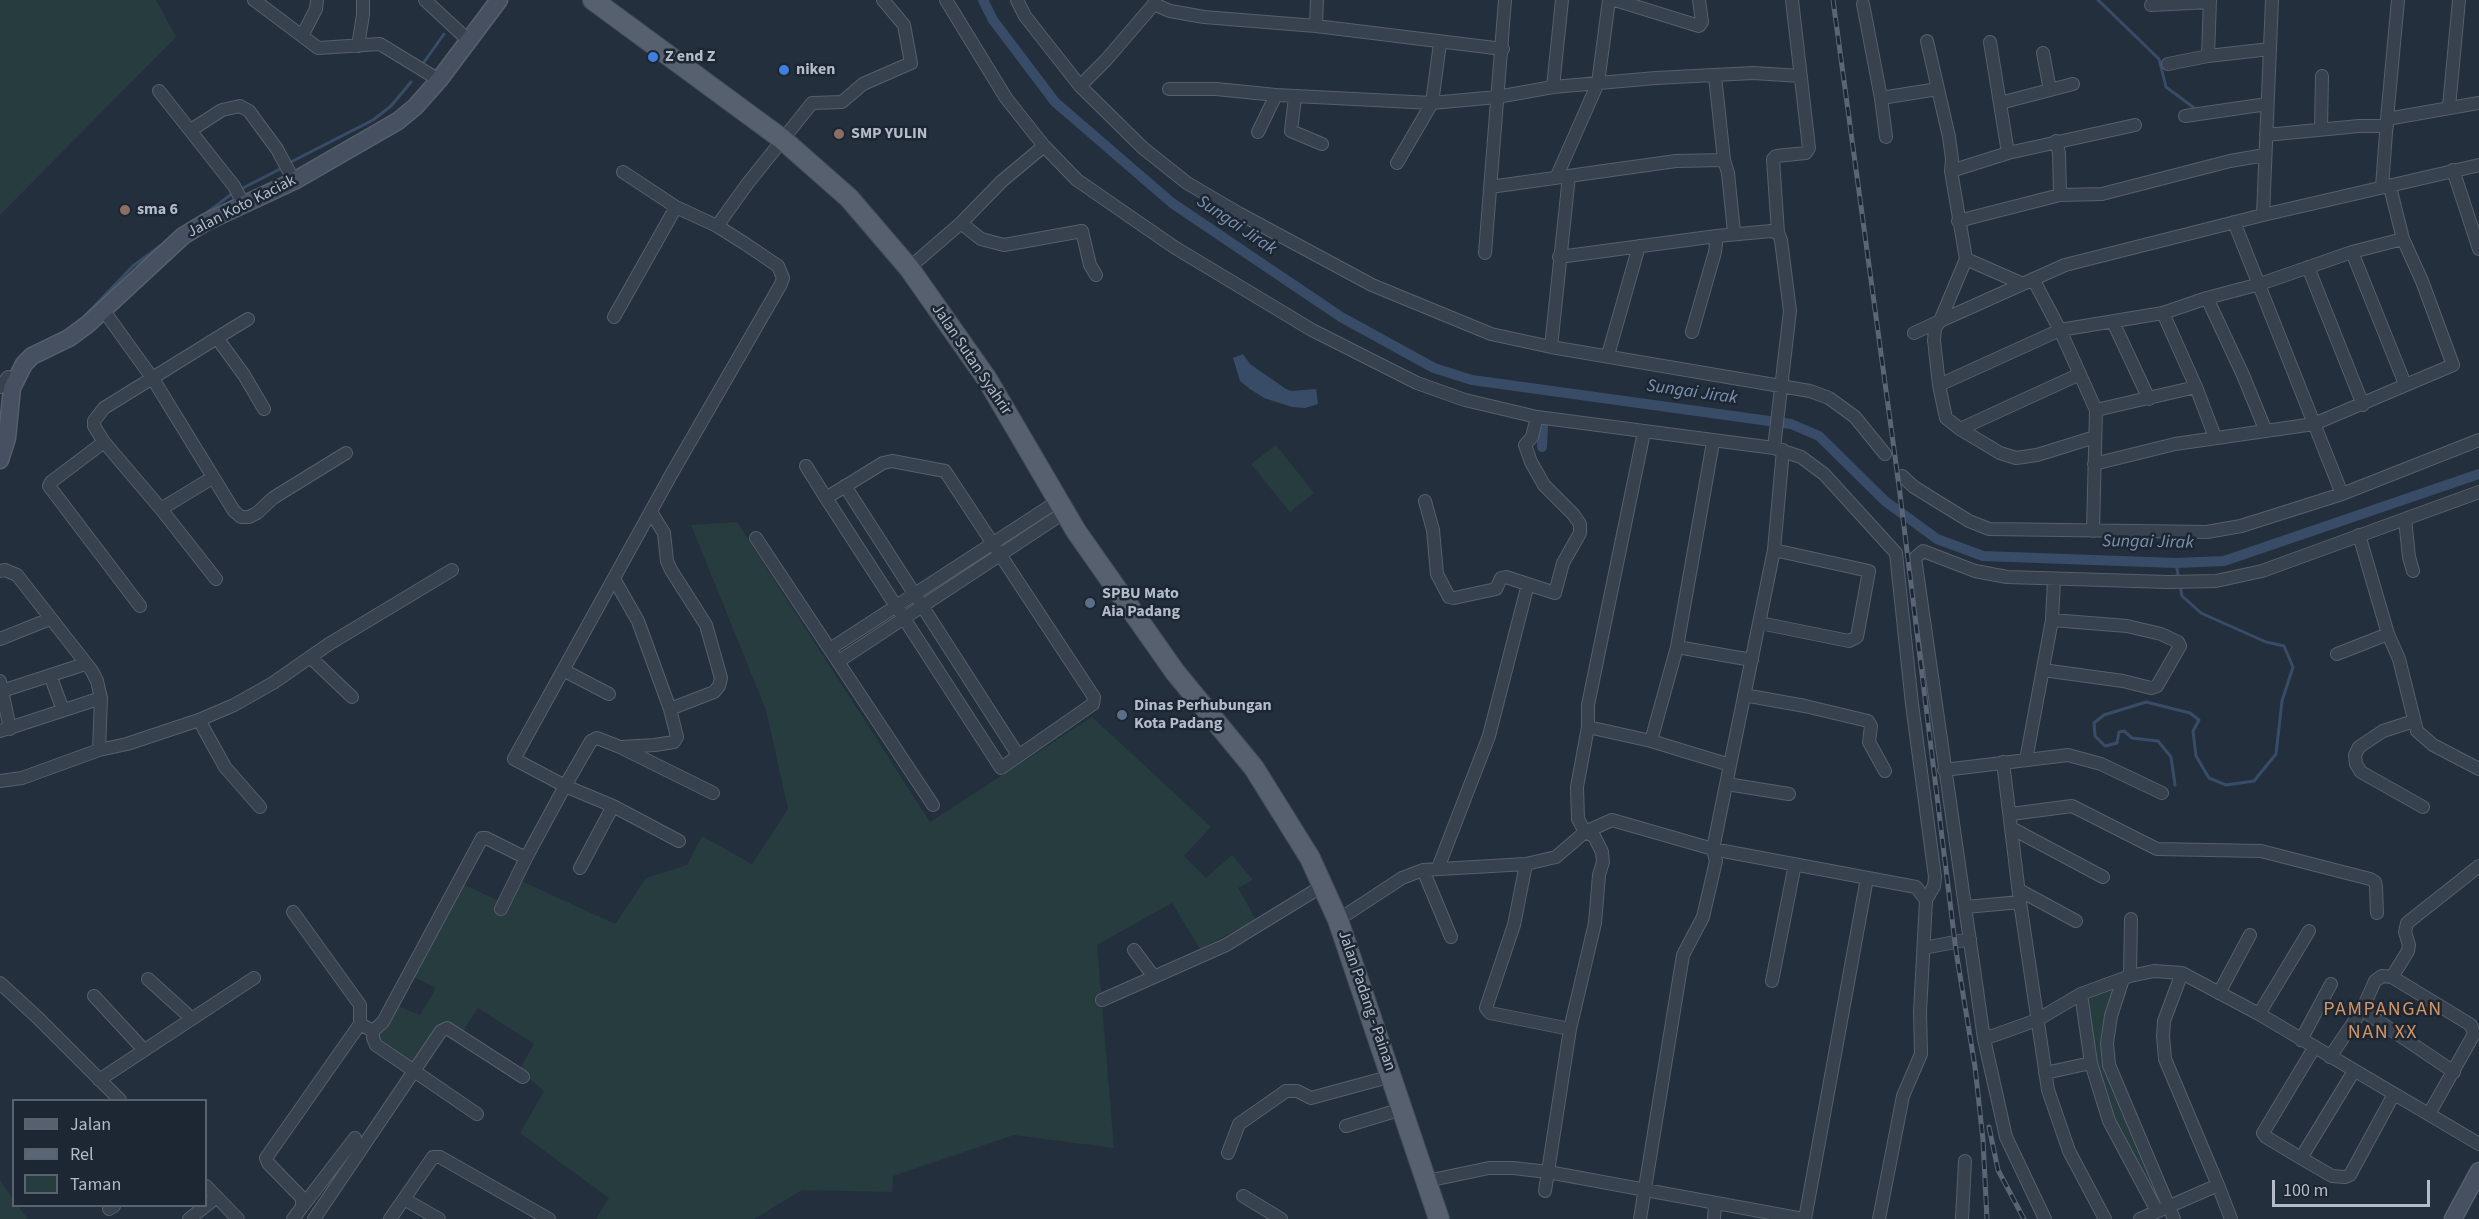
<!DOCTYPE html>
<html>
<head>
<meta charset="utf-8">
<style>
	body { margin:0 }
	#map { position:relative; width:2479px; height:1219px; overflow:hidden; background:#242f3e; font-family:"Source Sans 3",sans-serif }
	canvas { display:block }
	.legend { position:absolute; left:12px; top:1099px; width:195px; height:108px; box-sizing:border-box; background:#1d2633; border:2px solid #59626f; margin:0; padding:8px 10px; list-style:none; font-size:18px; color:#b4bcc9 }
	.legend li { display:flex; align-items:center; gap:12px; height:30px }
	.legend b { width:30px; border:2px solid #59626f }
	.scale { position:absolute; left:2272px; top:1180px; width:158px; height:27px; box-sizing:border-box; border:3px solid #b4bcc9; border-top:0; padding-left:8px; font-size:18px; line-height:21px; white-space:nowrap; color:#b4bcc9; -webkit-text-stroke:4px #1d2633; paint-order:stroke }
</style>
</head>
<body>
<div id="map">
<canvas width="2479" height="1219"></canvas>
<ul class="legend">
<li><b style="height:8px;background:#56606e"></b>Jalan</li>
<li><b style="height:8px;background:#5a6575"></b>Rel</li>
<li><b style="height:16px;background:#263c3f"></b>Taman</li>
</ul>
<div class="scale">100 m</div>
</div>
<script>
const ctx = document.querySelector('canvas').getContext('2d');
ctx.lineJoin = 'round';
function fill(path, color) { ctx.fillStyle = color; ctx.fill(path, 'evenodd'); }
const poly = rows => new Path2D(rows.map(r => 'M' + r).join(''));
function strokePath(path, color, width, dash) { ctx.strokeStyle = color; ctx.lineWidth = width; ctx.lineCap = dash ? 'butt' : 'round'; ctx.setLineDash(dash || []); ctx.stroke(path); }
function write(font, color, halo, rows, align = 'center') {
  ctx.font = font + ' "Source Sans 3",sans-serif'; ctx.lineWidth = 5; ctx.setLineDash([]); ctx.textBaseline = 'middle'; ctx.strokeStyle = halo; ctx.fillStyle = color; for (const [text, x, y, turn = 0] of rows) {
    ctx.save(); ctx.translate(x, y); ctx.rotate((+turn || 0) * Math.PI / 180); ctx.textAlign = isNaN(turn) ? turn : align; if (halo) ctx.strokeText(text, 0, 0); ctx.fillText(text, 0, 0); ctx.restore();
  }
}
const green = poly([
	[0,0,156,0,176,37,0,215],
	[1276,445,1314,493,1290,512,1251,464],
	[737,522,930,822,1092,717,1211,827,1184,856,1206,878,1232,855,1253,880,1238,888,1256,920,1200,949,1172,903,1097,945,1114,1148,1014,1135,893,1176,892,1192,802,1190,754,1219,596,1219,609,1198,520,1133,544,1091,519,1070,534,1044,478,1008,460,1036,443,1024,412,1066,377,1036,398,1006,420,1015,436,988,412,976,459,882,505,904,517,879,615,924,646,878,687,865,702,836,752,864,788,809,766,710,691,525],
	[2119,985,2106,1053,2164,1203,2157,1204,2131,1160,2095,1072,2085,997],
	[0,1180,13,1199,14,1206,18,1206,28,1219,0,1219]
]);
const water = poly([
	[1243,354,1250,364,1286,389,1291,391,1316,389,1318,404,1305,408,1292,407,1264,398,1250,389,1240,381,1233,358]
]);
const stream = poly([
	[2098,0,2159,59,2166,87,2197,110],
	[422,65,444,34],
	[289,163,373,120,391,106,411,82],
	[239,190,284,167],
	[205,214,233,193],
	[80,321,133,266,160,246],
	[2176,563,2179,580],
	[2175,785,2171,757,2158,741,2132,738,2124,731,2119,732,2117,743,2105,746,2095,736,2094,723,2104,715,2146,702,2190,713,2199,720,2193,731,2196,756,2209,778,2226,785,2254,781,2276,754,2282,701,2293,667,2284,646,2266,642,2201,613,2182,596,2180,586]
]);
const canal = poly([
	[983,0,993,20,1055,102,1172,203,1341,317,1434,368,1472,380,1791,424,1819,436,1885,501,1937,539,1983,556,2176,563,2224,561,2479,474],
	[1542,447,1543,425]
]);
const street = poly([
	[254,0,318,48,380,44,439,80],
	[425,0,468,40],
	[946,0,1006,98,1044,146,1077,180,1174,247,1312,330,1417,383,1465,400,1537,417,1774,448,1801,457,1824,474,1896,553,1912,704,1935,877,1934,886,1926,900],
	[1017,0,1025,16,1080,86,1143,148,1187,183,1240,214,1372,285,1491,334,1551,347,1810,391,1829,398,1855,417,1885,454],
	[1155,0,1154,4,1170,11,1204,17,1316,26,1503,49],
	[1615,0,1699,26,1702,22,1699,0],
	[1863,4,1881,98,1938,89],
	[2151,5,2210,2],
	[1316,26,1317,0],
	[302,36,316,9,317,0],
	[1927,41,1949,137,1952,159,1951,171],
	[1990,42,2008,153],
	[358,46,363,15,363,0],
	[2043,53,2050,90],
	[2208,56,2210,0],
	[2168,64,2208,56,2270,49],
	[1080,86,1106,60,1154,4],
	[1553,87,1562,0],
	[1169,89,1216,89,1276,95,1258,132],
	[159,91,234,186,244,205],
	[1276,95,1432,103,1440,43],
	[1295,97,1291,131,1322,144],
	[1881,98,1886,137],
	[2000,103,2073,84],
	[2449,107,2459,0],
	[2185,116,2267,104],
	[2387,119,2398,0],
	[2321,129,2322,76],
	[191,130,222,110,240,106,249,111,277,149,294,181],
	[2266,135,2359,126,2387,126],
	[2056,141,2059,153,2060,195],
	[1724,160,1728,173,1734,232],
	[1397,163,1432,103,1497,97,1553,87,1656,78,1753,73,1801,76],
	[2453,170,2479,249],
	[623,172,676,207,717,226,744,243,778,266,783,278,781,284,672,473,514,759,565,786,591,741,597,738,620,747,713,793],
	[1556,178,1598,83,1609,0],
	[1490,187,1676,161,1724,160,1715,76],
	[2382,187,2387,119,2479,103],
	[2263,215,2272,0],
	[1958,221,2060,195,2102,194,2230,161,2265,155],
	[2234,222,2342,494],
	[961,223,981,239,1004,245,1082,231,1090,265,1096,275],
	[717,226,748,183,812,103,842,102,863,84,911,63,904,25,883,0],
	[1778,233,1773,159,1776,156,1806,153,1809,148,1792,0],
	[1717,236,1771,231,1778,233,1781,240,1790,311,1774,448],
	[2352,252,2405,384],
	[1485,253,1505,0],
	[1559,257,1717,236,1715,252,1692,332],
	[1966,259,1951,171,2008,153,2135,125],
	[2308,267,2363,405],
	[909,268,961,223,1002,181,1044,146],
	[2033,279,2060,330,2096,410,2093,531],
	[2207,298,2243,375,2265,429],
	[104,311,153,379,234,511,241,517,249,517,257,513,273,498,346,453],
	[2163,313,2196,387,2215,437],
	[614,317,676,207],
	[2113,322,2149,399],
	[1914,333,1940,321,1966,259,2023,284],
	[217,338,248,319],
	[1551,347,1569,176],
	[1608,355,1639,246],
	[2080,374,1960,429,2000,453,2016,458,2037,455,2095,437],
	[1939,385,2060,330,2163,313,2207,298,2260,284,2352,252,2403,239],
	[0,387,8,377,15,379],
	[2096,410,2196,387],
	[1960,429,1946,418,1939,385,1934,340,1935,328,1940,321,2065,265,2263,215,2479,165],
	[104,442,51,482,49,486,140,606],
	[1712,448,1677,647,1752,660],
	[2094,464,2175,444,2314,424,2453,365,2422,281,2403,239,2390,187],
	[806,466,826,498,1001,768,1093,704,1094,697,945,471,892,461,883,463,826,498],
	[1902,476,1914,487,1969,521,1989,529,2207,532,2241,526,2342,494,2479,440],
	[845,486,1018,755],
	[1425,501,1433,530,1437,574,1449,597,1454,598,1496,589,1501,578,1506,577,1555,593,1563,563,1580,533,1580,524,1573,514,1544,485,1531,462,1525,445,1532,437,1537,417],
	[161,509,212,478],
	[651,512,664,533,667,561,671,570,706,625,721,678,719,686,714,692,670,709],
	[2405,519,2409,557,2413,571],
	[2359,535,2388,634,2399,659,2417,731,2433,745,2479,769],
	[756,538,933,805],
	[0,571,5,570,17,575,92,671,97,681,101,698,99,750,22,778,0,781],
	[216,579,161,509,104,442,94,426,94,421,104,408,217,338,244,375,264,409],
	[614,579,638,621,670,709,677,737,674,742,655,745,621,747],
	[1760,623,1849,641,1857,637,1869,571,1774,550],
	[0,639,50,619],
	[830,649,1058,501],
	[2337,654,2388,634],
	[310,657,352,697],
	[839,661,1065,512],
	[563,670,609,694],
	[2043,670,2123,681,2151,688,2157,686,2180,646,2178,642,2161,634,2127,626,2052,620],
	[50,675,63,710],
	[0,681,10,729],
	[2,691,85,664],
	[1744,695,1805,706,1868,721,1871,726,1869,742,1885,771],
	[199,720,225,767,260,807],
	[2414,721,2383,731,2359,747,2355,755,2356,764,2361,772,2423,807],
	[1588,727,1651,741,1730,765],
	[0,731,101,698],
	[1651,741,1677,647],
	[99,750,127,744,199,720,234,705,273,683,329,644,452,570],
	[2026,760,2052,620,2054,579],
	[2003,762,2020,902,2048,1090,2069,1151,2105,1219],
	[1944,770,2068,755,2101,764,2162,793],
	[1727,784,1789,794],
	[2011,814,2072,806,2157,849,2261,851,2370,879,2375,882,2376,887,2377,913],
	[2013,829,2103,877],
	[1526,864,1514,925,1486,1008,1490,1013,1570,1029,1595,923,1599,875,1603,862,1602,852,1594,836,1585,832,1578,819,1577,787,1588,727,1588,705,1644,432],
	[580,868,613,806],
	[1438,868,1489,736,1528,584],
	[1423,870,1451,937],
	[2019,890,2076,921],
	[1966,907,2020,902],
	[501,909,526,858],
	[293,912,360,1005,360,1024,266,1158,268,1163,302,1198,302,1207,293,1219],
	[1338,920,1402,878,1423,870,1526,864,1556,857,1585,832,1612,820,1713,849,1916,887,1926,900,1920,1012,1921,1054,1903,1096,1879,1219],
	[1924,948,1970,939],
	[1134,950,1154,977,1226,945,1324,885],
	[2130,976,2131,919],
	[2392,977,2408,951,2409,945,2405,932,2407,923,2479,866],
	[148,979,191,1018],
	[2123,979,2111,1016,2107,1043,2109,1065,2174,1219],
	[1772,981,1795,864],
	[0,983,38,1018,120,1100],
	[2219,993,2250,935],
	[2081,994,2091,1063,2109,1121,2157,1211],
	[94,996,144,1050],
	[1102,1000,1154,977],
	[2362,1010,2454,1072],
	[2259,1014,2309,931],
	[360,1024,373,1031,383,1022,482,838,486,838,526,858,565,786,613,806,679,841],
	[373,1031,373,1038,376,1045,477,1114],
	[1984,1039,2037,1020,2081,994,2130,976,2154,971,2182,973,2259,1014,2479,1144],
	[2301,1040,2331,984],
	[2330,1057,2362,1010,2375,981,2382,976,2392,977,2471,1025,2474,1034,2429,1114],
	[2354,1071,2301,1158,2332,1176,2345,1177,2350,1175,2394,1094],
	[2045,1073,2091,1063],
	[99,1080,254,978],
	[1346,1126,1402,1109],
	[1228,1153,1239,1124,1286,1091,1297,1091,1311,1098,1392,1076],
	[2301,1158,2266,1137,2263,1133,2314,1048],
	[1427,1181,1489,1168,1513,1168,1548,1172,1803,1219],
	[2218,1185,2231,1219],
	[206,1186,238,1219],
	[1545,1191,1570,1029],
	[1243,1196,1281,1219],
	[404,1199,439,1219],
	[302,1207,355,1138],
	[109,1209,114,1206],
	[189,1219,217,1197],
	[314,1219,441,1031,447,1028,523,1077],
	[390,1219,433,1157,440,1157,549,1219],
	[1640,1219,1683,955,1703,917,1716,861,1713,849,1730,765,1774,550,1783,450],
	[1714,1219,1715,1203],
	[1805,1219,1867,878],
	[1962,1219,1965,1161],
	[2045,1219,2006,1137,1984,1039,1915,558,1923,551,1975,571,2007,577,2168,582,2216,581,2262,571,2479,492],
	[2140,1219,2218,1185,2165,1059,2163,1036,2164,1021,2182,973]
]);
const secondary = poly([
	[0,460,7,438,12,388,24,364,32,356,69,338,88,324,183,236,206,222,294,181,398,121,415,107,439,80,499,0],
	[2453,1219,2479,1171]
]);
const primary = poly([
	[593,0,782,139,849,198,909,268,987,379,1076,531,1175,672,1254,768,1310,858,1338,920,1439,1219]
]);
const rail = poly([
	[1833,0,1899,486,1956,951,1975,1067,1983,1140,1987,1219],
	[1989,1127,1998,1170,2024,1219]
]);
const markers = [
	[653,57,6,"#3f7fe0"],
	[784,70,6,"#3f7fe0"],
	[839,134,6,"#8d6e63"],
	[125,210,6,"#8d6e63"],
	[1090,603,6,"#5c6f8a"],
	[1122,715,6,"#5c6f8a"]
];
const poiNames = [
	["Z end Z",665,57],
	["niken",796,70],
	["SMP YULIN",851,134],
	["sma 6",137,210],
	["SPBU Mato",1102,594],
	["Aia Padang",1102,612],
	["Dinas Perhubungan",1134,706],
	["Kota Padang",1134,724]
];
const streetNames = [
	["Jalan Koto Kaciak",242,207,-27],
	["Jalan Sutan Syahrir",971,360,56],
	["Jalan Padang - Painan",1366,1001,71]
];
const waterNames = [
	["Sungai Jirak",1236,226,34],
	["Sungai Jirak",1692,393,8],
	["Sungai Jirak",2148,543,1]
];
const quarterNames = [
	["PAMPANGAN",2383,1011],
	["NAN XX",2383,1034]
];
fill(green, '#263c3f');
fill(water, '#394c67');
strokePath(stream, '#394c67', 3);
strokePath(canal, '#394c67', 10);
strokePath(street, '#565f6c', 14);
strokePath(secondary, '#565f6c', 19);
strokePath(primary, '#414a57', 22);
strokePath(street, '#38414e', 12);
strokePath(secondary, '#465061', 16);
strokePath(primary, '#56606e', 20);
strokePath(rail, '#5a6575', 5);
strokePath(rail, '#1d2633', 3, [9]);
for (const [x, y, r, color] of markers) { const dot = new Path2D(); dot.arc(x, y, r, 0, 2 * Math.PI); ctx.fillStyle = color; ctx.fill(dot); strokePath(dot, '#1d2633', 2); }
write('bold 16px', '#b4bcc9', '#1d2633', poiNames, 'left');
write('16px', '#b4bcc9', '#1d2633', streetNames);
write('italic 18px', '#7c92b1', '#1d2633', waterNames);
ctx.letterSpacing = '1.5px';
write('20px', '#d59563', '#1d2633', quarterNames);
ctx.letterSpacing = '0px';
</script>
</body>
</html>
